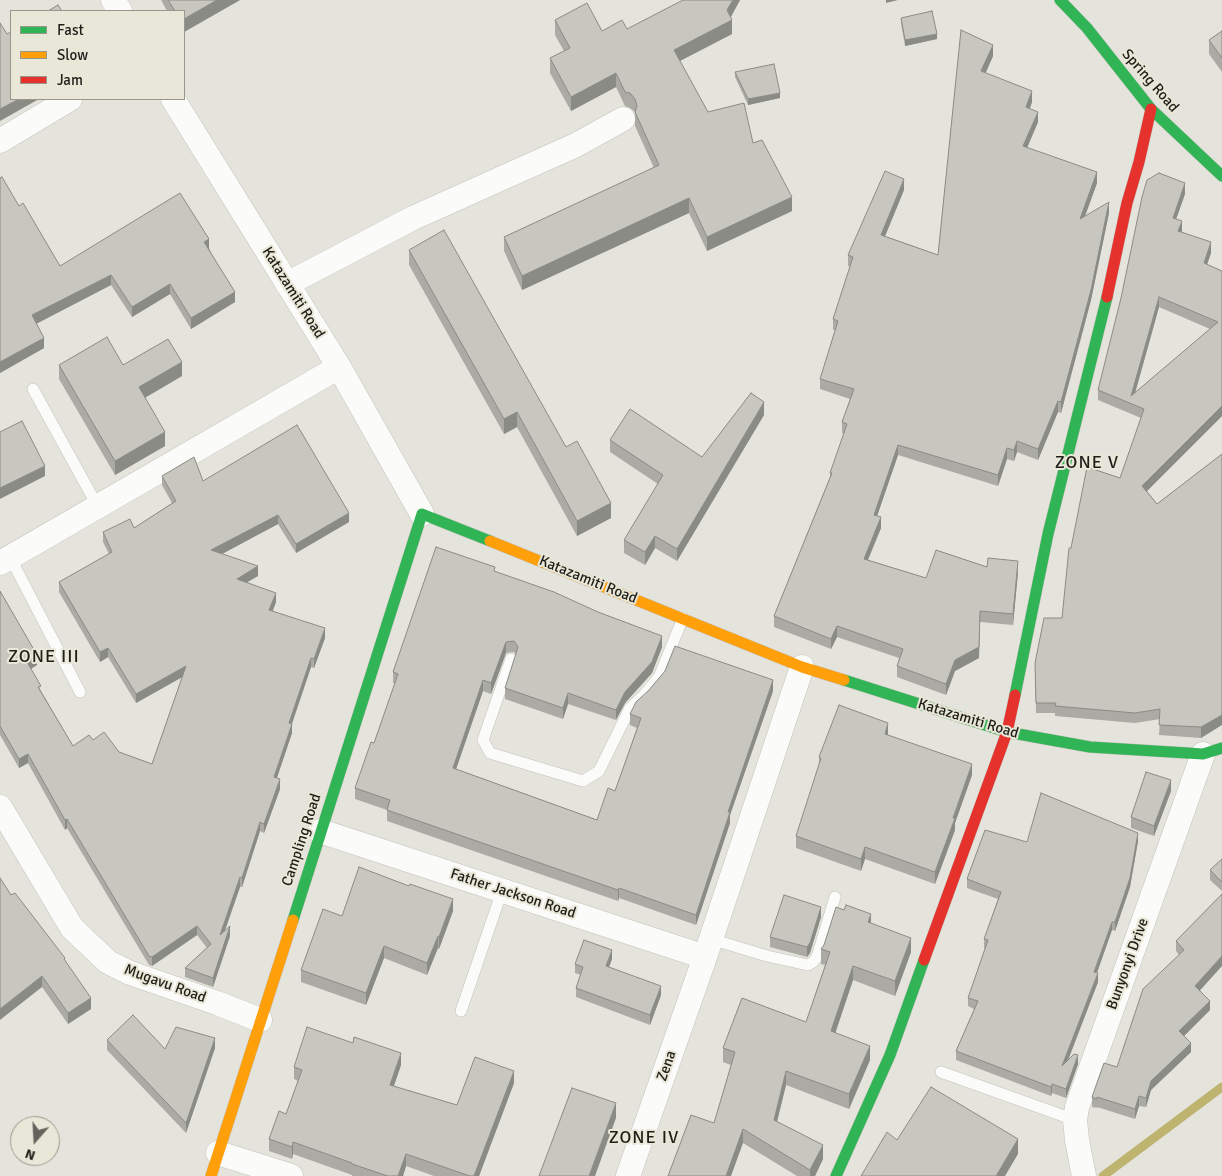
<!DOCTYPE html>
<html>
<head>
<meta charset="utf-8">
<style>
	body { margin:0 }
	#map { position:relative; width:1222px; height:1176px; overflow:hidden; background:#e5e4dc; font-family:Signika,sans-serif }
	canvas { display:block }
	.legend { position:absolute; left:10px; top:10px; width:175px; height:90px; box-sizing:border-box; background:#e9e7d8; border:1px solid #98978c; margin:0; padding:6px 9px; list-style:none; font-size:15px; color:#1f1e19 }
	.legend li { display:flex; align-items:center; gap:10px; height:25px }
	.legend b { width:25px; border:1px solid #98978c }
	.north { position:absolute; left:10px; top:1116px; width:50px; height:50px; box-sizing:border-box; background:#e9e7d8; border:1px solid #98978c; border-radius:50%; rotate:199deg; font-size:14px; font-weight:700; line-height:20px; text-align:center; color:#1f1e19 }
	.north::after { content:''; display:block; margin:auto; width:18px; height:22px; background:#64635d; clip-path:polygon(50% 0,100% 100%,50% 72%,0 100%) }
</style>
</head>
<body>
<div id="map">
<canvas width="1222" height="1176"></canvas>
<ul class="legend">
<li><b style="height:6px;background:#30b455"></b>Fast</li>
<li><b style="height:6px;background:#ff9f0a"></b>Slow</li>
<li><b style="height:6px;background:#e5322d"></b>Jam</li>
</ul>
<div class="north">N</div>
</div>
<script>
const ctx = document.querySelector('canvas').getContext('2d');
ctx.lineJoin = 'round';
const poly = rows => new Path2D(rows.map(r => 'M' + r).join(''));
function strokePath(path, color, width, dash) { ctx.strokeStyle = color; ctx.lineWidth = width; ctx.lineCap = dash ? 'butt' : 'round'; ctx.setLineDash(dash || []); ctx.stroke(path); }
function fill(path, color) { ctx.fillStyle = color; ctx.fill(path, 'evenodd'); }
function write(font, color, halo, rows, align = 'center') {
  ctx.font = font + ' Signika,sans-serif'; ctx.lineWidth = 4; ctx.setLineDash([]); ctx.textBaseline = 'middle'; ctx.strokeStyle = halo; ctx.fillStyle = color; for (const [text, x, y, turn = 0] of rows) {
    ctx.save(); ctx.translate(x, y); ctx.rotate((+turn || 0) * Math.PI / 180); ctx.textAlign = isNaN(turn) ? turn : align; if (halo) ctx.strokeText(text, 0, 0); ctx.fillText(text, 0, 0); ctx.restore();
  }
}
const stream = poly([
	[1103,1176,1222,1087]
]);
const lane = poly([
	[33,389,98,507],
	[10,557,80,692],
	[511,659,483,740,490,753,583,781,599,771,630,708,643,696,659,677,683,618],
	[711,939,767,956,808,965,813,962,817,957,835,897],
	[461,1011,502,891],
	[941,1072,1075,1120]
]);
const street = poly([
	[113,0,120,11],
	[173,99,339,367,422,514],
	[0,141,70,99],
	[287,284,413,218,576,145,623,119],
	[0,563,339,367],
	[0,807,72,928,108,962,130,973,217,1003,260,1020],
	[320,831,705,957],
	[218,1153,291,1176],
	[628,1176,705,957,802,667],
	[1084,1176,1077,1140,1075,1120,1077,1107,1203,754]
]);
const fast = poly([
	[1060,0,1087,28,1151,109,1222,176],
	[844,680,1007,732,1090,747,1203,754,1222,748],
	[1015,695,1048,534,1107,297],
	[293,920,422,514,490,541],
	[836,1176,890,1055,924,960]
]);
const slow = poly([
	[490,541,802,667,844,680],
	[211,1176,293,920]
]);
const jam = poly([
	[1107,297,1127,203,1139,162,1151,109],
	[924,960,1007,732,1015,695]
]);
const wall = poly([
	[161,0,240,0,184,32,184,11,167,11],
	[740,0,731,17,732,34,680,61,708,112,753,143,792,211,707,251,689,213,522,290,504,251,504,237,654,168,635,126,635,112,630,108,625,106,616,87,571,111,550,73,550,58,564,51,555,35,555,20,602,31,627,29],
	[901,18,937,39,905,46,901,23],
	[961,30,993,56,986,73,1032,102,1030,108,1038,122,1027,148,1097,183,1085,216,1109,213,1091,300,1061,413,1058,412,1038,460,1017,452,1014,461,1007,459,998,486,898,455,877,516,881,528,868,560,926,578,987,567,1018,572,1013,625,980,622,979,658,955,671,946,695,897,677,897,666,899,658,837,637,831,649,774,627,774,616,830,477,830,473,844,434,842,433,842,422,850,399,820,389,820,379,835,330,833,330,833,319,850,266,848,266,848,255,904,190,885,236,938,255],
	[1222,31,1222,72,1209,54,1209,40],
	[735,72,780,98,748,105,735,77],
	[0,178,60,266,209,248,235,302,191,329,170,294,132,317,111,285,36,324,44,348,0,373],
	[1185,194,1176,219,1182,232,1211,253,1207,265,1222,271,1222,416,1147,491,1157,504,1222,454,1201,738,1159,735,1160,719,1135,723,1055,716,1055,713,1036,713,1035,663,1062,618,1071,548,1120,478,1141,418,1098,400,1098,390],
	[1159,307,1210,329,1135,393],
	[409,250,566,447,611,518,577,536,517,427,504,434,409,265],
	[59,365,123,365,182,376,145,398,165,446,115,475,59,379],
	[764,415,677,561,655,548,645,565,624,553,624,540,658,484,610,452,610,440,702,457],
	[162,476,203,481,349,522,296,553,278,524,221,554,258,576,247,582,276,602,273,611,325,638,314,668,311,667,292,724,292,733,277,778,280,789,264,833,260,831,242,887,240,887,225,931,230,936,213,987,185,977,185,968,207,948,197,935,152,966,149,965,67,828,65,830,28,763,19,768,0,735,0,591,37,665,31,669,41,691,73,746,93,740,119,752,152,764,182,677,136,703,108,657,100,662,59,592,59,582,109,554,103,542,103,532,134,528,172,503,162,485],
	[495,572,662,647,652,673,625,703,616,720,568,704,563,719,505,699,505,688,516,655,514,652,506,653,491,694,483,691,456,769,597,820,615,791,637,728,630,725,630,714,773,691,730,815,730,823,696,925,619,898,618,901,387,821,387,810,355,799,355,788,374,743,395,683,393,683,393,672],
	[888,735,972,775,955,823,955,830,935,884,865,859,861,871,796,848,796,836,819,765,819,757],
	[1171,791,1154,836,1131,828,1131,817],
	[1138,841,1130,887,1115,931,1112,930,1097,973,1098,982,1068,1061,1078,1064,1066,1098,1052,1093,1051,1096,956,1060,956,1051,974,1009,968,1006,968,998,985,948,984,948,984,939,998,899,967,888,967,879,1027,842],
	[1222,859,1222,891,1210,880,1210,870],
	[1222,894,1200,990,1210,1010,1184,1036,1191,1052,1151,1090,1146,1107,1139,1106,1135,1119,1097,1107,1097,1108,1092,1107,1092,1097,1117,1067,1179,955,1176,951,1176,941],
	[11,895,65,961,91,1009,68,1024,42,987],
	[453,911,439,949,438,948,427,975,384,958,366,1005,301,982,301,970,342,916],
	[821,917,810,953,807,957,770,947,770,937],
	[871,923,911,952,895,996,853,980,835,1033,870,1060,849,1109,786,1085,777,1121,823,1159,815,1176,797,1176,743,1143,714,1123,731,1065,723,1062,723,1048,806,1022,825,965,821,964,821,949],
	[612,959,609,967,661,995,650,1025,576,997,576,988,581,975,575,973,575,964],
	[107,1040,165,1049,215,1048,186,1133,107,1050],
	[401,1065,393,1086,457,1105,514,1083,479,1176,434,1176,406,1166,403,1176,352,1176,352,1175,293,1154,292,1159,269,1151,269,1139,286,1114,298,1081,294,1079,294,1067]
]);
const shadedWall = poly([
	[217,0,240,0,184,32,184,19],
	[733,0,740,0,728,22,732,20,732,34,674,64,674,50,727,10],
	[886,0,898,0,886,3],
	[937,34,937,39,905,46,905,40],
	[993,45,993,56,981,82,981,71],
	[616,73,616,87,571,111,571,97],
	[1032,91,1032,102,1026,118,1026,107],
	[780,93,780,98,748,105,748,99],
	[19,99,39,99,0,121,0,109],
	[1038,112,1038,122,1023,157,1023,146],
	[1097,172,1097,183,1080,230,1080,219],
	[904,179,904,190,881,246,881,235],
	[1185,183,1185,194,1173,228,1173,218],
	[792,197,792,211,707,251,707,237],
	[689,198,689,213,522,290,522,276],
	[1109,202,1109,213,1091,300,1061,413,1061,402],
	[1182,221,1182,231,1178,241,1178,231],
	[209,239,209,250,204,242],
	[1211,242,1211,253,1204,273,1204,263],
	[111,275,111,285,32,326,32,315],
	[170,284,170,294,132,317,132,307],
	[235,292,235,302,191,329,191,318],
	[1159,297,1159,307,1132,404,1131,396],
	[44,338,44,348,0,373,0,362],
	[182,362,182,376,139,401,139,387],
	[1058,401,1058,412,1038,460,1038,449],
	[764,402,764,415,677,561,677,549],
	[1222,406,1222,416,1142,496,1142,486],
	[517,412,517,427,504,434,504,419],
	[165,432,165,446,115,475,115,461],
	[1017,441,1017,452,1014,461,1014,450],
	[898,445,898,455,874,525,874,515],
	[1007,448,1007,459,998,486,998,475],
	[45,466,45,476,0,499,0,488],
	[611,503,611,518,577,536,577,521],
	[349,513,349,522,296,553,296,544],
	[278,515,278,524,211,560,211,550],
	[881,517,881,528,864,569,864,559],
	[655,536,655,548,645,565,645,552],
	[1018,561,1018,572,1013,625,1013,614],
	[258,566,258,576,237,588,237,579],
	[276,593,276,602,269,619,269,610],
	[980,611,979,658,955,671,946,695,946,684,955,660],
	[837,626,837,637,831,649,831,639],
	[325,628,325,638,314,668,314,659],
	[662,636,662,647,652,673,625,703,616,720,616,710,625,692],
	[506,642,506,653,491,694,491,683],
	[108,648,108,657,100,662,100,652],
	[37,655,37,665,27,671,27,662],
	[311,658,311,667,289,732,289,723],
	[186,666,186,675,136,703,136,694],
	[483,680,483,691,453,778,453,768],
	[773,680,773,691,730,815,730,823,696,925,696,915,728,812],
	[568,693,568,704,563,719,563,708],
	[1222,715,1222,725,1201,738,1201,727],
	[888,723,888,735,885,745,885,734],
	[292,724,292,733,274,786,274,777],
	[28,754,28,763,19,768,19,759],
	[972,764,972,775,955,823,955,830,935,884,935,872],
	[280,779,280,789,264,833,264,824],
	[1171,780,1171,791,1154,836,1154,826],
	[67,819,67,828,65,830,65,820],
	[260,822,260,831,242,887,242,878],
	[1138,833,1138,841,1130,887,1115,931,1115,922],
	[865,847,865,859,861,871,861,859],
	[240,877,240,887,220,944,220,935],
	[619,888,619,898,618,901,618,890],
	[453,899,453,911,439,949,439,937],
	[821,907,821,917,810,953,807,957,807,947],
	[871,914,871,928,868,922],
	[1112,922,1112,930,1094,981,1094,972],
	[197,926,197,935,152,966,152,957],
	[230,926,230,936,213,987,213,978],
	[438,936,438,948,427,975,427,963],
	[911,938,911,952,895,996,895,981],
	[384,946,384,958,366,1005,366,993],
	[612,950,612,959,606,975,606,966],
	[1222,956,1222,966,1195,996,1195,986],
	[853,966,853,980,831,1046,831,1031],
	[1098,973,1098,982,1062,1075,1062,1066],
	[42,976,42,987,0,1020,0,1009],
	[661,986,661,995,650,1025,650,1015],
	[91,998,91,1009,68,1024,68,1013],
	[1210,1001,1210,1010,1179,1041,1179,1031],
	[215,1038,215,1048,186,1133,186,1123],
	[1191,1043,1191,1052,1151,1090,1146,1107,1146,1098,1151,1081],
	[870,1046,870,1060,849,1109,849,1094],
	[401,1053,401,1065,390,1098,390,1085],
	[1078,1055,1078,1064,1066,1098,1066,1089],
	[514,1071,514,1083,479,1176,474,1176],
	[786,1071,786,1085,774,1134,774,1120],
	[1052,1084,1052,1093,1051,1096,1051,1087],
	[1139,1096,1139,1106,1135,1119,1135,1109],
	[616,1103,616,1118,595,1176,589,1176],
	[743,1129,743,1143,731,1176,726,1176],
	[1018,1139,1018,1154,1005,1176,996,1176],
	[293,1142,293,1154,292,1159,292,1147],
	[823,1145,823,1159,815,1176,810,1176,810,1170],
	[406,1154,406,1166,403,1176,398,1176]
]);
const building = poly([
	[168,0,217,0,184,19,184,11,175,11,168,0],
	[683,0,733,0,727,10,732,20,674,50,708,112,744,103,753,143,762,140,792,197,707,237,689,198,522,276,504,237,659,165,635,112,637,106,635,99,630,93,625,92,616,73,571,97,550,58,570,48,555,20,587,3,602,31,622,20,627,29,683,0],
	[58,5,62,11,48,11,58,5],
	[932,11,937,34,905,40,901,18,932,11],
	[0,23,7,34,11,32,11,99,19,99,0,109,0,23],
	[961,30,993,45,981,71,1032,91,1026,107,1038,112,1023,146,1097,172,1080,219,1109,202,1091,290,1061,402,1058,401,1038,449,1017,441,1014,450,1007,448,998,475,898,445,874,515,881,517,864,559,926,578,936,550,987,567,988,558,1018,561,1013,614,980,611,979,647,955,660,946,684,897,666,903,649,837,626,831,639,774,616,832,473,830,473,847,424,842,422,854,389,820,379,838,321,833,319,853,257,848,255,885,171,904,179,881,235,938,255,961,30],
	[1222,31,1222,58,1209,40,1222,31],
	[774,64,780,93,748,99,735,72,774,64],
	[1159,173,1185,183,1173,218,1182,221,1178,231,1211,242,1204,263,1222,271,1222,406,1142,486,1157,504,1222,454,1222,715,1201,727,1159,725,1160,709,1135,713,1055,706,1056,703,1036,703,1035,663,1044,618,1062,618,1069,548,1071,548,1087,467,1120,478,1144,409,1098,390,1121,298,1142,197,1147,180,1159,173],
	[1159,297,1218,322,1131,396,1159,297],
	[2,177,19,206,23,203,60,266,180,193,209,239,204,242,235,292,191,318,170,284,132,307,111,275,32,315,44,338,0,362,0,178,2,177],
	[444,230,566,447,577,441,611,503,577,521,517,412,504,419,409,250,444,230],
	[107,337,123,365,168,339,182,362,139,387,165,432,115,461,59,365,107,337],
	[751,393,764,402,677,549,655,536,645,552,624,540,663,475,610,440,630,409,702,457,751,393],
	[22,421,45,466,0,488,0,432,22,421],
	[297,425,349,513,296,544,278,515,211,550,258,566,237,579,276,593,269,610,325,628,314,659,311,658,289,723,292,724,274,777,280,779,264,824,260,822,242,878,240,877,220,935,230,926,213,978,185,968,211,944,197,926,152,957,149,956,67,819,65,820,28,754,19,759,0,726,0,591,37,655,27,662,41,686,38,687,73,746,89,735,93,740,104,732,119,752,152,764,186,666,136,694,108,648,100,652,59,582,112,552,103,532,130,519,134,528,176,501,162,476,194,457,203,481,297,425],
	[436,547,495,567,494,571,554,592,598,612,662,636,652,662,625,692,616,710,568,693,563,708,505,688,518,647,514,641,506,642,491,683,483,680,453,768,597,820,608,788,615,791,641,718,630,714,636,702,649,690,665,671,675,646,773,680,728,812,730,812,696,915,619,888,618,890,387,810,390,800,355,788,371,742,374,743,398,674,393,672,436,547],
	[839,705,888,723,885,734,972,764,953,818,955,818,935,872,865,847,861,859,796,836,821,758,819,757,839,705],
	[1146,772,1171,780,1154,826,1131,817,1146,772],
	[1041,793,1138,833,1130,878,1115,922,1112,922,1094,972,1098,973,1062,1066,1074,1054,1078,1055,1066,1089,1052,1084,1051,1087,956,1051,978,1001,968,998,988,940,984,939,1001,892,967,879,985,830,1027,842,1041,793],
	[1222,859,1222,882,1210,870,1222,859],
	[359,867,409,886,410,884,453,899,439,937,438,936,427,963,384,946,366,993,301,970,323,909,342,916,359,867],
	[0,878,11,895,15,893,65,958,64,959,91,998,68,1013,42,976,0,1009,0,878],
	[1222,894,1222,956,1195,986,1210,1001,1179,1031,1191,1043,1151,1081,1146,1098,1139,1096,1135,1109,1097,1097,1097,1099,1092,1097,1104,1063,1117,1067,1143,989,1184,950,1176,941,1222,894],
	[784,895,821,907,810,943,807,947,770,937,784,895],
	[846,905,871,914,868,922,911,938,895,981,853,966,831,1031,870,1046,849,1094,786,1071,774,1120,823,1145,810,1170,743,1129,726,1176,668,1176,691,1115,714,1123,735,1052,723,1048,742,998,806,1022,830,952,821,949,824,945,836,907,844,910,846,905],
	[584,940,612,950,606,966,661,986,650,1015,576,988,583,967,575,964,584,940],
	[133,1015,165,1049,176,1027,215,1038,186,1123,107,1040,133,1015],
	[307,1027,353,1043,354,1037,401,1053,390,1085,457,1105,475,1057,514,1071,474,1176,470,1176,406,1154,398,1176,388,1176,352,1164,352,1163,293,1142,292,1147,269,1139,279,1111,286,1114,302,1070,294,1067,307,1027],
	[931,1087,1018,1139,996,1176,861,1176,887,1132,897,1140,931,1087],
	[572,1088,616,1103,589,1176,539,1176,572,1088]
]);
const streetNames = [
	["Spring Road",1150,81,49],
	["Katazamiti Road",293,293,58],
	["Katazamiti Road",588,580,22],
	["Katazamiti Road",968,719,17],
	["Campling Road",302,840,-72],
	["Father Jackson Road",513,894,18],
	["Bunyonyi Drive",1128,964,-70],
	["Mugavu Road",165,984,20],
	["Zena",667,1066,-71]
];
const quarterNames = [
	["ZONE V",1087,463],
	["ZONE III",44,657],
	["ZONE IV",644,1138]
];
strokePath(stream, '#beb470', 9);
strokePath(lane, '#c3c2bb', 12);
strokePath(street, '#c3c2bb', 25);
strokePath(fast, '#c3c2bb', 12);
strokePath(slow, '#c3c2bb', 12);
strokePath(jam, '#c3c2bb', 12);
strokePath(lane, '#fbfbfa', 11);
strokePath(street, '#fbfbfa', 24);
strokePath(fast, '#30b455', 11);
strokePath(slow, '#ff9f0a', 11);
strokePath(jam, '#e5322d', 11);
fill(wall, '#abaaa4');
fill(shadedWall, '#8b8b86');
fill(building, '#c7c6bf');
strokePath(building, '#8b8b86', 1);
write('15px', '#1f1e19', '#e9e7d8', streetNames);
ctx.letterSpacing = '1px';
write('18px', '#1f1e19', '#e9e7d8', quarterNames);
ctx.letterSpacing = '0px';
</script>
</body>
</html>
